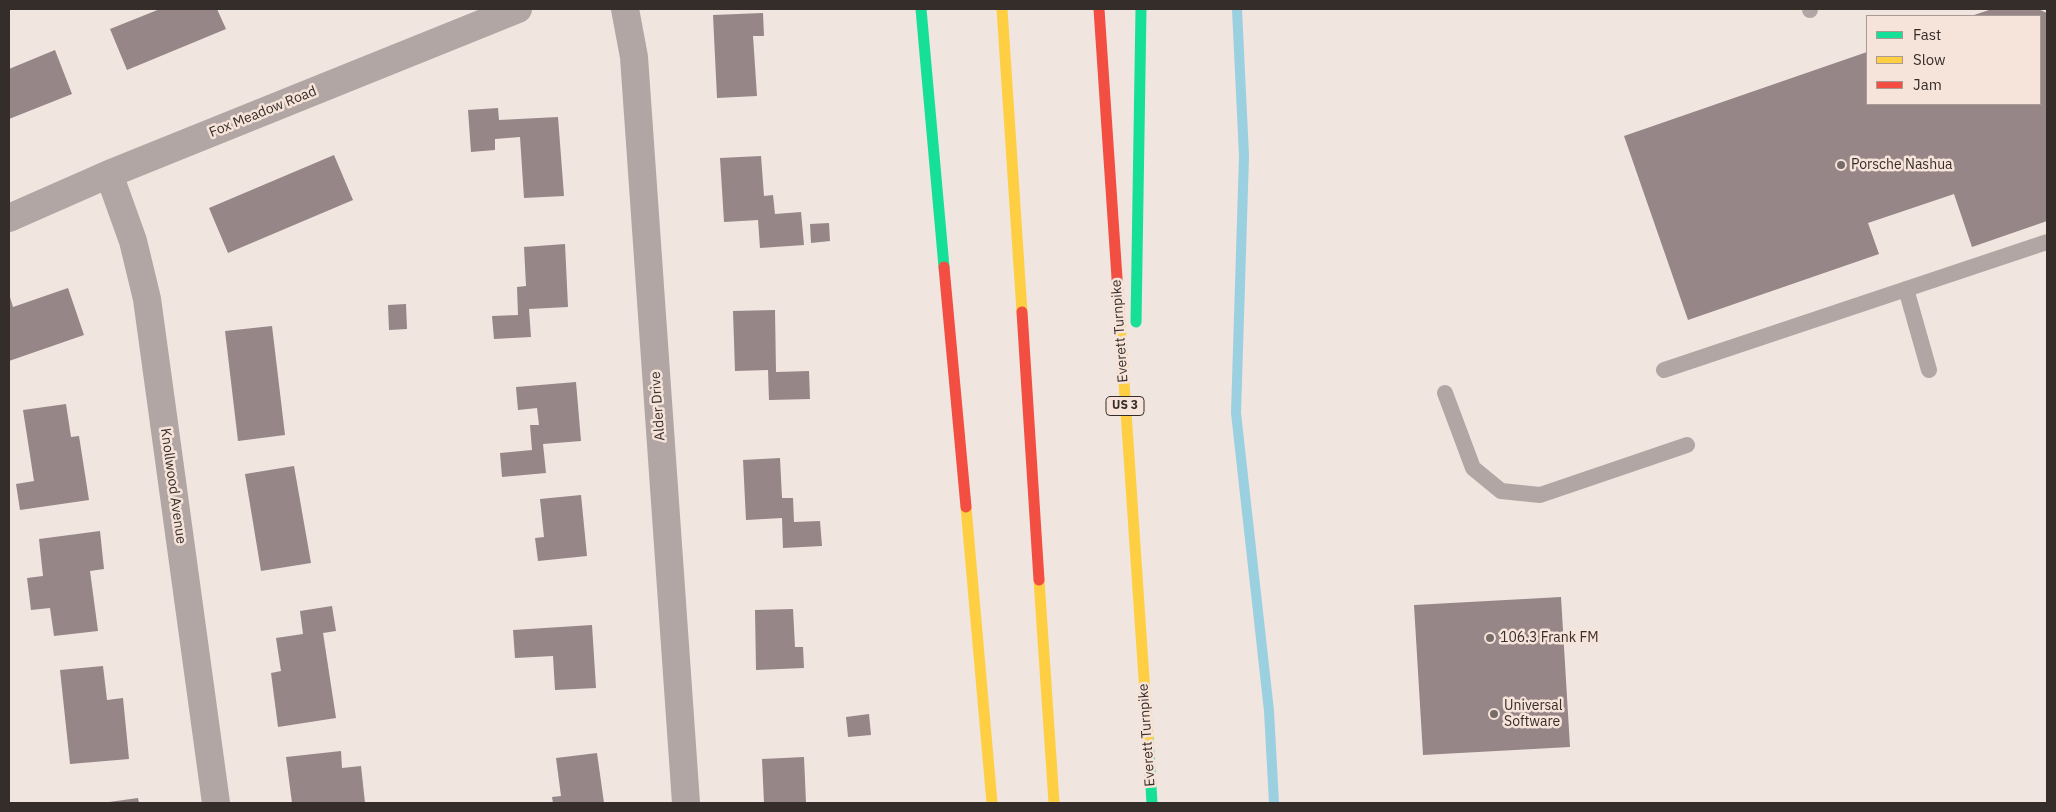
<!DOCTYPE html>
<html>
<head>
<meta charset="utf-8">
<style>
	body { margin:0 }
	#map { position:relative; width:2056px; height:812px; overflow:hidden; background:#f0e5df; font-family:"IBM Plex Sans",sans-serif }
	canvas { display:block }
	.frame { position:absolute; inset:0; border:10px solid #352d29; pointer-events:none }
	.legend { position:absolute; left:1866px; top:15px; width:175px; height:90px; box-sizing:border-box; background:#f6e3d9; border:1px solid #a99a93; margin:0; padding:6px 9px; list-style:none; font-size:15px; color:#352d29 }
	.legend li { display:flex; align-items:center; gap:10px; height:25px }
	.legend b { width:25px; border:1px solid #a99a93 }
</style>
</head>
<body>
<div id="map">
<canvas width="2056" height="812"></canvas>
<div class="frame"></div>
<ul class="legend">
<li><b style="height:6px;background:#16e098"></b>Fast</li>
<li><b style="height:6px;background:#ffcf43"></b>Slow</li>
<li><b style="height:6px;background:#f24e42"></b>Jam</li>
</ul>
</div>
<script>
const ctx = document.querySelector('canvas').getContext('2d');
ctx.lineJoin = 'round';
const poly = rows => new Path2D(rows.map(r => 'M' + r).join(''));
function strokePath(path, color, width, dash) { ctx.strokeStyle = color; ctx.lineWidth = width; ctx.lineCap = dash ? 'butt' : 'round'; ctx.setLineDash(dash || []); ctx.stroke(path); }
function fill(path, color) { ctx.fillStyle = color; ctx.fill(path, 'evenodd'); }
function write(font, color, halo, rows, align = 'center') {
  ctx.font = font + ' "IBM Plex Sans",sans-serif'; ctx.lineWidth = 5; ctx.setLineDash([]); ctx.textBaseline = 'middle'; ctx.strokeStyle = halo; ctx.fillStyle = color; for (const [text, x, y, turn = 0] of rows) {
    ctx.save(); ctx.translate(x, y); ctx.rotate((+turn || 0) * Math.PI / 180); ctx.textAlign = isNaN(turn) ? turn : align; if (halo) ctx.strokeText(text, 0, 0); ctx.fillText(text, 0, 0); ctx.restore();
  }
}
const stream = poly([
	[1237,9,1244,156,1236,413,1269,711,1274,803]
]);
const building = poly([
	[160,9,217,9,226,29,127,70,110,29],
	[1992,9,2038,9,2047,13,2047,221,1972,247,1954,194,1868,223,1879,254,1688,320,1624,136,1867,52,1867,104,2040,104,2040,16,1971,16],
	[763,13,764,36,753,36,757,96,717,98,713,15],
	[55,50,72,94,9,119,9,69],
	[498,108,499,120,558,117,564,196,524,198,520,137,495,139,495,150,471,152,468,110],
	[334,155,353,200,228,253,209,208],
	[761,156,764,196,773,195,775,214,801,212,804,245,760,248,758,220,724,222,720,158],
	[829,223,830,241,811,243,810,224],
	[565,244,568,307,529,309,531,337,494,339,492,316,518,315,517,287,526,286,524,247],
	[68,288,84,335,9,361,9,294,13,307],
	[406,304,407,329,389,330,388,305],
	[775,310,776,372,809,371,810,399,769,400,768,370,735,371,733,311],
	[272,326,285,435,238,441,225,331],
	[576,382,581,441,543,444,546,473,502,477,500,453,532,450,530,425,539,425,537,408,518,410,516,387],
	[66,404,71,437,79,436,89,500,20,510,16,484,34,481,23,410],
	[780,458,782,498,793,498,794,522,820,521,822,546,783,548,782,518,746,520,743,460],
	[294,466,311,563,261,571,245,474],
	[581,495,587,556,538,561,535,538,544,537,540,499],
	[100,531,104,569,90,571,98,631,54,636,50,608,31,610,27,578,43,576,39,539],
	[1561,597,1570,747,1423,755,1414,605],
	[332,606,336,631,323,633,336,718,278,727,271,673,281,671,276,638,303,634,300,611],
	[793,609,795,647,803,647,804,668,756,670,755,610],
	[592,625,596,688,555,690,553,656,515,658,513,630],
	[103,666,107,700,123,698,129,759,70,764,60,670],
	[869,714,871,735,848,737,846,717],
	[341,751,342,768,361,766,365,803,292,803,286,757],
	[597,753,604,803,553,803,552,797,561,796,556,758],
	[804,757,806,803,764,803,762,759],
	[138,798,139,803,110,803,109,802]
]);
const lane = poly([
	[1810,9,1810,10],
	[1906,289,1929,370],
	[1664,370,2047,242],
	[1445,393,1473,468,1501,491,1540,495,1687,445]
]);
const street = poly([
	[625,9,634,57,686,803],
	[109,174,133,241,147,299,216,803],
	[9,218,109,174,518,9]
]);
const fast = poly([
	[921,9,944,267],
	[1136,322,1141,9],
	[1148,738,1152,803]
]);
const slow = poly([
	[1002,9,1022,312],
	[1120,323,1148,738],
	[966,507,992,803],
	[1039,580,1054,803]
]);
const jam = poly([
	[1099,9,1120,323],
	[944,267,966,507],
	[1022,312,1039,580]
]);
const markers = [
	[1841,165,5,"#766d69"],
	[1490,638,5,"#766d69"],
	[1494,714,5,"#766d69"]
];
const shields = [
	[1125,406,38]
];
const shieldNames = [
	["US 3",1125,406]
];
const streetNames = [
	["Fox Meadow Road",263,112,-22],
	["Everett Turnpike",1120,331,-94],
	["Alder Drive",658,406,-94],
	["Knollwood Avenue",173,486,82],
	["Everett Turnpike",1147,735,-94]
];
const poiNames = [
	["Porsche Nashua",1851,165],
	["106.3 Frank FM",1500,638],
	["Universal",1504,706],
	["Software",1504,722]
];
strokePath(stream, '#9bd0e0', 10);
fill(building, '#968687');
strokePath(lane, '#b2a6a4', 16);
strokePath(street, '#b2a6a4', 28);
strokePath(fast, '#16e098', 11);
strokePath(slow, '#ffcf43', 11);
strokePath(jam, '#f24e42', 11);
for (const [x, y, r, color] of markers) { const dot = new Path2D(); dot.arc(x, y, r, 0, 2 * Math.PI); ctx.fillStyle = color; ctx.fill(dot); strokePath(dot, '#f6e3d9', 2); }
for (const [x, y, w] of shields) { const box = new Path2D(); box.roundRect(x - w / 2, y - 9.5, w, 19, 4); ctx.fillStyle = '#f6e3d9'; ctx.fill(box); strokePath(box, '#352d29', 1); }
write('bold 12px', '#352d29', null, shieldNames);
write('14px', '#352d29', '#f6e3d9', streetNames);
write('14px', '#352d29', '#f6e3d9', poiNames, 'left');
</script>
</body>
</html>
